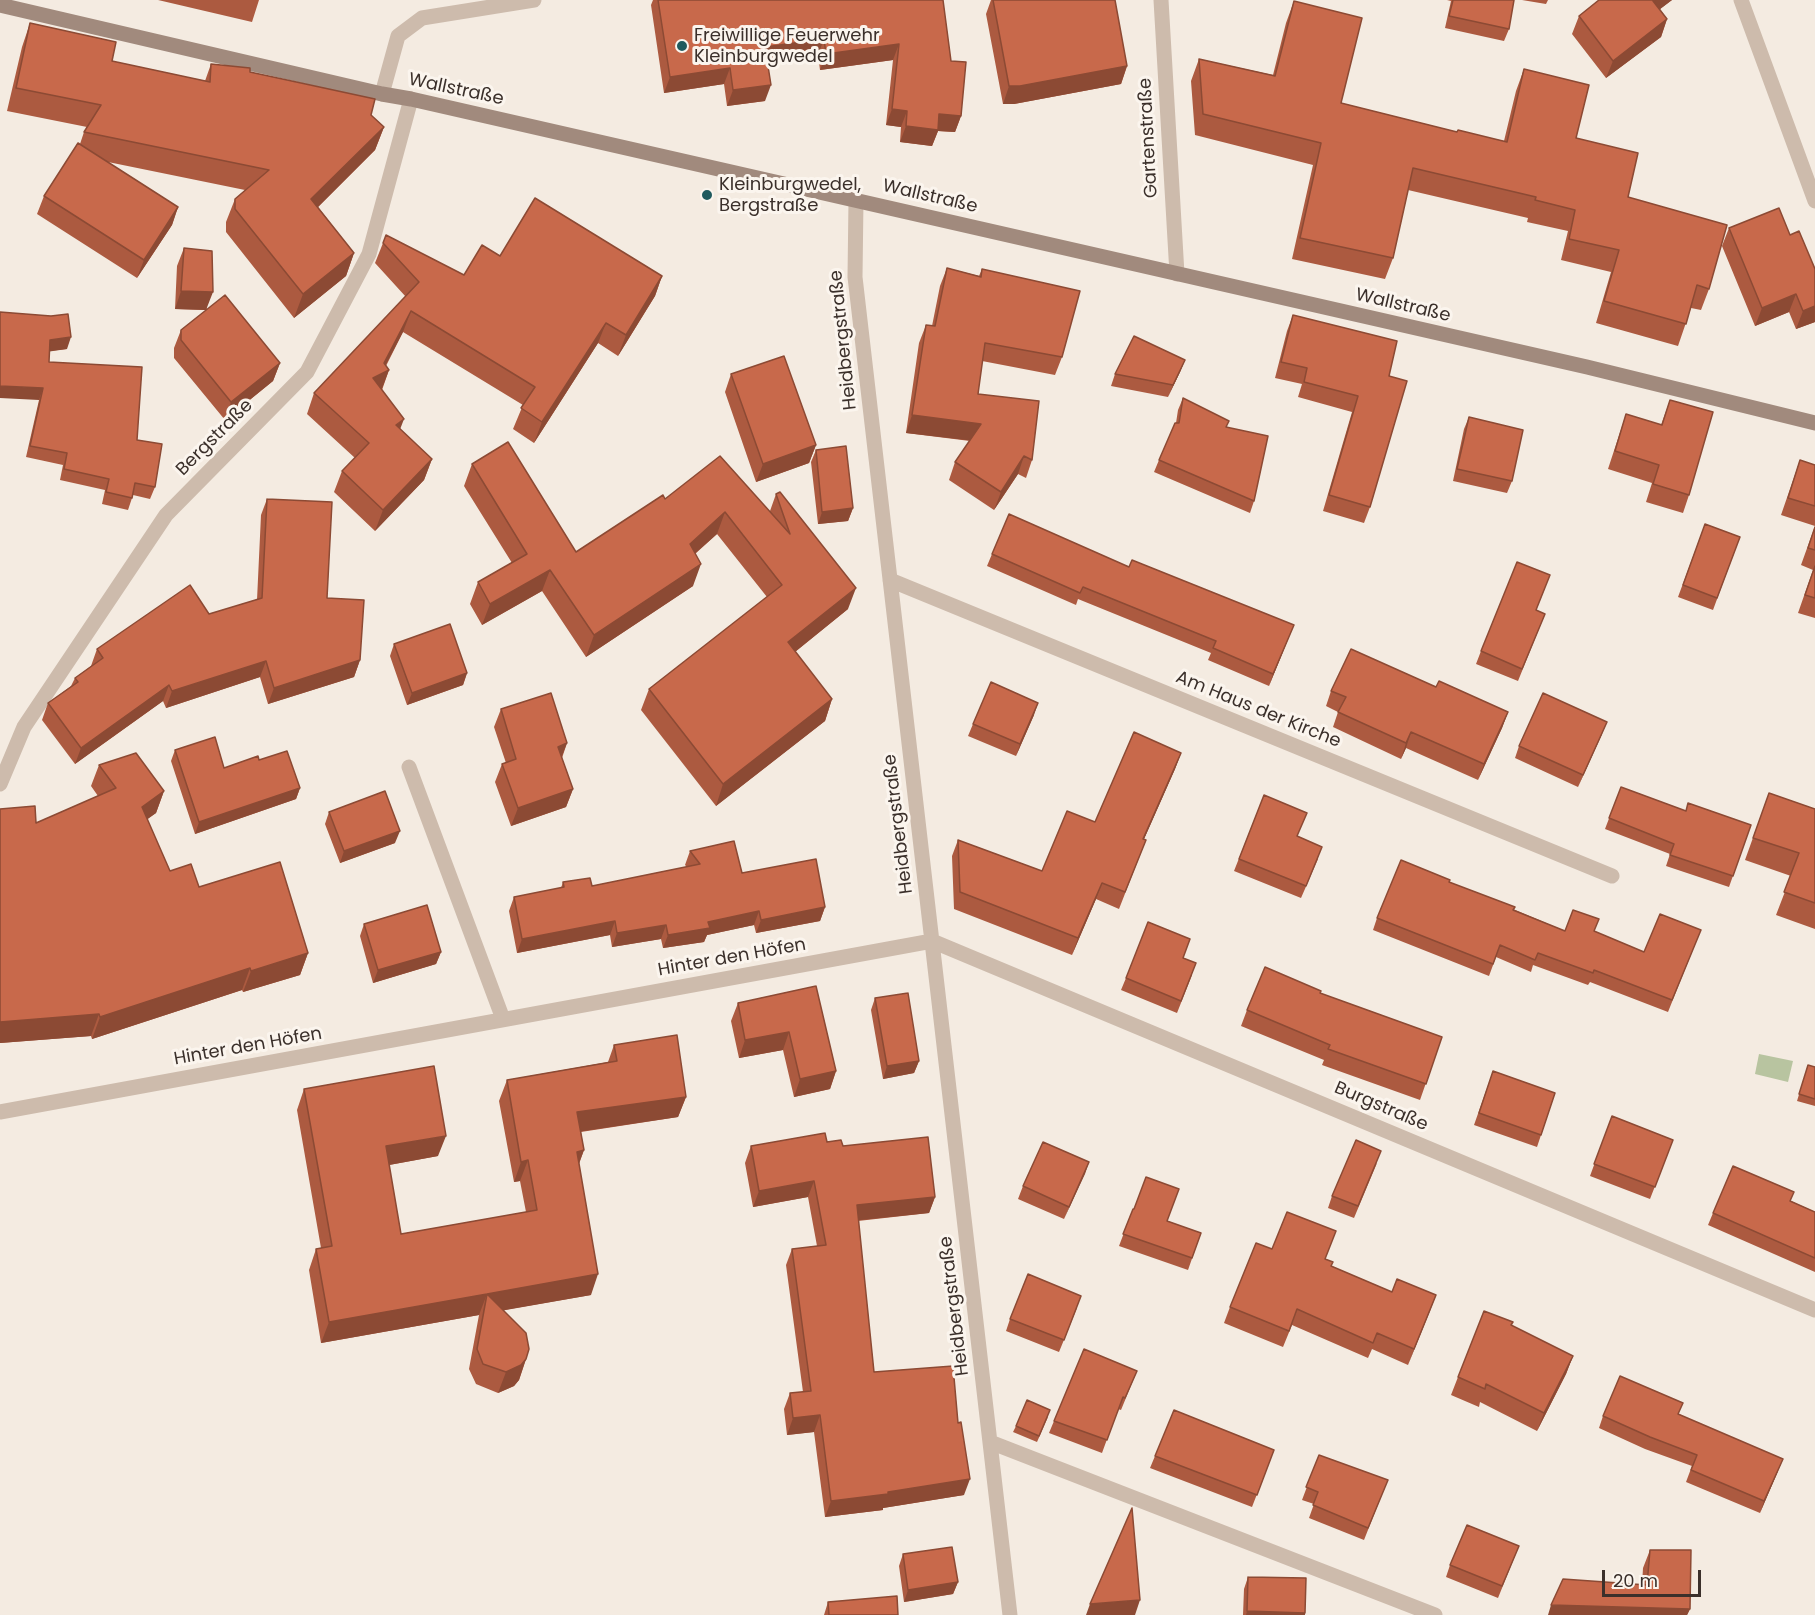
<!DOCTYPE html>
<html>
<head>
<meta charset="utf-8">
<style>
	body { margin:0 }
	#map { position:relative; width:1815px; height:1615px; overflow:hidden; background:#f4ebe1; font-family:Poppins,sans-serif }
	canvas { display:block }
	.scale { position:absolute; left:1602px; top:1570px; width:99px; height:27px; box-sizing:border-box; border:3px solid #3b302b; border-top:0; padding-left:8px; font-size:18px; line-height:21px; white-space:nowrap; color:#3b302b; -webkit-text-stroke:4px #fbf5ee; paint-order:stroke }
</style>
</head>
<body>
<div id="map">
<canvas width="1815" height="1615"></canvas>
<div class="scale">20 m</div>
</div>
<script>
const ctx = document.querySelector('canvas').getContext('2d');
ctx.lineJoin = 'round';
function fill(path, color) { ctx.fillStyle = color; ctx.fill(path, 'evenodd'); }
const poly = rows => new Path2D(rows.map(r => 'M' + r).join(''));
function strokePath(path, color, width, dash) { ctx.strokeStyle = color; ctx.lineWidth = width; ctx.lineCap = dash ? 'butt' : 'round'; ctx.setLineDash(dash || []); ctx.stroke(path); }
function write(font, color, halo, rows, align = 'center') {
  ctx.font = font + ' Poppins,sans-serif'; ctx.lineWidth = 6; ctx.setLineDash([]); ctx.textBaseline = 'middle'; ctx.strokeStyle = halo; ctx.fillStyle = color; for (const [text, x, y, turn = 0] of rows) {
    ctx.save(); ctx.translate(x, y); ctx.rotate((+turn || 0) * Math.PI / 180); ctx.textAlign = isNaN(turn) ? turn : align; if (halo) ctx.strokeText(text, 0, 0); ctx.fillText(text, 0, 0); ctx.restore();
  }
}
const green = poly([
	[1759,1054,1793,1061,1788,1082,1755,1074]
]);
const street = poly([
	[1161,0,1177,274],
	[1741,0,1815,201],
	[382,94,398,36,422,18,534,0],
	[856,200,855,277,1010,1615],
	[890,580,1612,876],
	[409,767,503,1019],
	[0,784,24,727,166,515,307,372,369,254,411,99],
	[932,941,1815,1310],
	[0,1112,932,941],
	[990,1442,1435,1615]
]);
const secondary = poly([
	[0,5,382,94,411,99,1587,367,1815,423]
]);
const wall = poly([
	[158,0,259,0,252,22],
	[653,0,943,0,951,61,961,116,955,132,938,131,932,146,900,142,901,127,886,125,893,60,820,70,818,55,767,63,765,101,727,106,724,84,664,93,651,5],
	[991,0,1115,0,1127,66,1121,84,1014,104,1003,104,986,14],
	[1447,0,1514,0,1509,29,1504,41,1445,28,1451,1],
	[1522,0,1548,0,1546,4],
	[1599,0,1672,0,1660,9,1667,19,1661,37,1606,78,1572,34,1579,16],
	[1294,1,1341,103,1457,132,1504,141,1516,91,1524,69,1576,138,1709,289,1701,310,1691,308,1678,346,1596,323,1611,272,1561,260,1568,231,1527,222,1528,218,1408,190,1393,258,1385,279,1292,259,1313,165,1195,135,1191,81,1199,59,1273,75,1286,23],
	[30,23,112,61,205,81,211,64,250,72,371,115,384,127,375,150,318,207,354,253,346,276,294,318,226,232,226,222,235,199,245,190,108,162,178,207,172,225,137,278,37,214,44,196,80,144,84,132,87,127,7,111,22,47],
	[1729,228,1790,235,1815,269,1815,322,1796,329,1789,312,1755,326,1722,246],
	[383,243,464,275,500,256,662,276,655,296,618,356,598,343,534,443,513,429,523,405,403,332,386,366,389,370,382,390,400,429,432,459,424,480,375,531,334,492,342,471,355,458,307,414,314,393,406,297,375,263],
	[184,248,207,309,280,363,273,381,225,420,174,358,174,348,181,330,206,310,175,309,177,266],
	[947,268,979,276,982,269,1062,357,1055,375,982,361,978,394,1032,460,1026,478,1018,474,994,510,949,480,955,462,970,441,906,433,919,343,926,325,932,326,940,286],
	[0,312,67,349,49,351,49,362,137,440,155,487,150,499,133,495,128,510,102,504,105,490,60,480,63,465,26,457,39,400],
	[1293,315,1389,376,1370,507,1364,523,1323,511,1352,412,1298,397,1302,384,1275,378,1287,331],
	[1185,360,1180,372,1168,397,1111,386,1115,374],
	[731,374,816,445,809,463,756,482,725,392],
	[1183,398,1227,427,1254,501,1250,513,1154,472,1159,460,1176,423,1178,410],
	[1670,400,1689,495,1683,513,1646,502,1652,483,1608,469,1626,414,1661,425],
	[1469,417,1512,481,1507,493,1453,481,1464,429],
	[816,450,853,508,848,521,818,524,811,462],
	[1800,460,1815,465,1815,618,1798,613,1813,570,1801,565,1815,526,1781,515],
	[472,464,576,552,665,499,770,511,776,494,848,609,795,652,832,699,825,721,716,806,641,710,649,689,767,597,717,534,695,554,693,586,586,657,542,591,482,625,470,604,478,582,512,563,464,486],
	[267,499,327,598,360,660,354,677,268,704,260,677,166,708,163,701,75,764,42,720,48,703,71,686,75,678,91,666,97,649,257,600,261,515],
	[1705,524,1740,537,1713,610,1678,597],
	[992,554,1129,567,1289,637,1269,686,1208,660,1211,653,1078,599,1076,605,987,566],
	[1545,588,1536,610,1545,614,1518,681,1476,664,1481,651],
	[394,644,467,673,463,685,407,705,390,656],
	[1436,687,1508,712,1502,728,1478,780,1406,748,1401,759,1333,727,1338,712,1326,706,1331,691],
	[501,709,567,743,562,758,573,789,566,807,511,826,495,782,502,764,506,763,494,727],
	[1034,715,1016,756,968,736,973,724],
	[1602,734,1578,787,1515,758,1519,746],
	[175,750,224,768,259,760,300,788,296,799,195,834,171,761],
	[1181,753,1175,769,1144,839,1146,840,1119,909,1096,899,1072,955,954,909,952,856,958,840,1042,871,1095,822],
	[99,765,164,791,156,813,147,819,170,871,199,887,308,953,300,975,243,992,242,990,92,1039,91,1036,0,1043,0,809,36,823,98,796,91,786],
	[1621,787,1686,811,1751,825,1729,887,1666,866,1670,854,1605,829],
	[1769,793,1815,809,1815,929,1776,915,1791,876,1745,860],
	[1264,795,1298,837,1318,859,1301,898,1234,871],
	[329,812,395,843,340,863,325,824],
	[690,851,742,873,825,907,820,921,756,933,754,925,707,935,704,942,663,948,661,939,612,947,610,935,517,953,509,911,514,897,561,888,563,882,592,886,687,867,685,865],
	[1449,882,1565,931,1594,931,1644,952,1696,942,1668,1012,1590,982,1588,985,1533,965,1531,972,1496,957,1489,976,1373,930,1377,918],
	[364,924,441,952,436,964,373,983,360,936],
	[1183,958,1192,975,1177,1013,1121,990,1126,978],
	[816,986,836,1071,830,1089,794,1097,783,1050,739,1058,731,1021,738,1003],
	[1320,993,1442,1037,1420,1100,1322,1065,1324,1060,1241,1026,1247,1010],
	[875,998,919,1061,914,1073,883,1079,871,1010],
	[614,1045,686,1097,678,1117,581,1132,584,1150,579,1164,591,1295,504,1310,526,1359,519,1380,514,1386,498,1393,476,1384,469,1369,479,1315,321,1343,309,1270,316,1249,321,1248,297,1110,304,1089,438,1156,389,1165,401,1234,526,1212,520,1181,514,1182,499,1101,507,1080,608,1062],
	[1808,1065,1815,1067,1815,1106,1797,1101],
	[1493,1071,1555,1093,1537,1147,1474,1125],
	[1612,1116,1673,1140,1650,1199,1590,1176],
	[827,1142,843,1146,935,1197,929,1213,858,1221,874,1372,964,1495,883,1508,883,1510,825,1517,814,1432,787,1435,784,1409,790,1393,803,1392,786,1265,792,1249,817,1246,808,1197,753,1207,745,1163,751,1146],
	[1089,1162,1064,1219,1018,1199,1023,1186],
	[1377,1163,1354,1218,1328,1208,1332,1196],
	[1791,1201,1815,1212,1815,1272,1708,1225,1713,1213],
	[1133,1209,1201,1233,1188,1270,1119,1246],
	[1272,1249,1325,1259,1331,1266,1392,1292,1436,1295,1408,1365,1372,1349,1368,1358,1292,1325,1283,1347,1224,1323,1230,1307],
	[1077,1308,1059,1352,1006,1331,1010,1319],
	[1511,1325,1573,1356,1566,1374,1537,1431,1480,1402,1479,1407,1451,1395,1458,1377],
	[1137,1371,1121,1410,1118,1409,1102,1453,1049,1433,1054,1421],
	[1679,1414,1778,1471,1760,1513,1686,1482,1692,1466,1645,1449,1599,1428,1603,1416],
	[1048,1417,1037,1442,1013,1432,1016,1426],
	[1274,1450,1252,1507,1150,1468,1155,1456],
	[1319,1455,1383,1492,1364,1540,1309,1518,1314,1504,1302,1500],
	[1519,1546,1498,1598,1446,1577,1450,1565],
	[1650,1550,1690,1609,1687,1615,1548,1615,1642,1585,1643,1568],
	[903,1554,958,1582,953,1594,904,1602,899,1566],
	[1248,1577,1305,1613,1305,1615,1243,1615,1244,1589],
	[828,1602,898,1615,824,1615]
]);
const shadedWall = poly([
	[1655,0,1672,0,1647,19,1653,1],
	[1667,19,1661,37,1606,78,1613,61],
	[824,39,818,55,759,64,765,47],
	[899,44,893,60,820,70,826,54],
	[1127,66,1121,84,1014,104,1003,104,1009,86],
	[730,68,724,84,664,93,670,77],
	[771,85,765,101,727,106,733,90],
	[892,109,907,111,901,127,886,125],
	[939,114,961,116,955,132,938,131,932,146,900,142,906,126],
	[384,127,375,150,303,222,311,199],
	[178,207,172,225,137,278,144,260],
	[354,253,346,276,294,318,303,294],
	[662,276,655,296,618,356,626,335],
	[181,291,213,292,206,310,175,309],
	[1796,294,1789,312,1755,326,1762,308],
	[1815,306,1815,322,1796,329,1803,311],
	[411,311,403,332,381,374,389,370,381,391,373,378,384,363],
	[606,323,598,343,534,443,542,422],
	[71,337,67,349,46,352,50,340],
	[1185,360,1180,372,1168,397,1173,385],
	[280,363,273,381,225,420,231,402],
	[0,386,43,388,39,400,0,398],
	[912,415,981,424,975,441,906,433],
	[404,419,396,440,396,425],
	[816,445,809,463,756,482,763,464],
	[1024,456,1018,474,994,510,1001,492],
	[432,459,424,480,375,531,383,510],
	[853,508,848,521,818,524,822,512],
	[725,512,717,534,682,565,690,544],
	[701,564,693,586,586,657,594,635],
	[550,570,542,591,482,625,490,604],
	[856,588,848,609,780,664,788,642],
	[1294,625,1289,637,1269,686,1273,674],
	[360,660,354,677,268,704,274,688],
	[266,661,260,677,166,708,172,691],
	[467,673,463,685,407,705,412,693],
	[169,685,163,701,75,764,81,748],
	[832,699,825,721,716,806,723,784],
	[1038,703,1034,715,1016,756,1020,744],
	[1508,712,1502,728,1478,780,1484,764],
	[1607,722,1602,734,1578,787,1583,775],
	[1411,732,1406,748,1401,759,1406,743],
	[567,743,560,761,558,747],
	[1181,753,1175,769,1137,855,1143,839],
	[300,788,296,799,195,834,199,822],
	[573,789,566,807,511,826,518,808],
	[164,791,156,813,134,829,142,807],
	[400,831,395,843,340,863,344,851],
	[1102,883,1096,899,1072,955,1078,938],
	[825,907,820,921,756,933,761,920],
	[759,911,754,925,707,935,704,942,663,948,668,935,708,922],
	[615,921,610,935,517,953,522,939],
	[666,925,661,939,612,947,617,933],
	[441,952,436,964,373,983,378,970],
	[308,953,300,975,243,992,251,971],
	[250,968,242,990,92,1039,100,1017],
	[99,1014,91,1036,0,1043,0,1022],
	[789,1032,783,1050,739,1058,745,1040],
	[919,1061,914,1073,883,1079,887,1066],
	[836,1071,830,1089,794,1097,800,1079],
	[686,1097,678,1117,570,1133,577,1112],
	[446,1136,438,1156,378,1167,386,1146],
	[584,1150,576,1171,577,1152],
	[528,1160,520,1181,514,1182,521,1162],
	[1089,1162,1085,1174,1064,1219,1069,1207],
	[814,1181,808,1197,753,1207,759,1191],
	[935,1197,929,1213,851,1221,857,1205],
	[598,1274,591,1295,483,1314,487,1294],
	[487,1294,479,1315,321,1343,329,1322],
	[1436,1295,1430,1311,1408,1365,1414,1349],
	[1573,1356,1566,1374,1537,1431,1544,1413],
	[526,1359,519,1380,514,1386,498,1393,506,1372],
	[820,1415,814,1432,787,1435,793,1418],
	[1783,1459,1778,1471,1760,1513,1764,1501],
	[970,1479,964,1495,883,1508,883,1510,825,1517,831,1501],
	[958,1582,953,1594,904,1602,908,1590],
	[1140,1600,1135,1615,1086,1615,1090,1604],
	[1551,1605,1690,1609,1687,1615,1548,1615],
	[1247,1611,1305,1613,1305,1615,1246,1615]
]);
const building = poly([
	[658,0,943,0,951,61,966,62,961,116,939,114,938,130,906,126,907,111,892,109,899,44,826,54,824,39,765,47,771,85,733,90,730,68,670,77,658,0],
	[993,0,1115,0,1127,66,1020,86,1009,86,993,0],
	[1453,0,1514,0,1509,29,1449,16,1453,0],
	[1599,0,1655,0,1653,1,1667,19,1613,61,1579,16,1599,0],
	[1294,1,1362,18,1341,103,1457,132,1458,130,1507,142,1524,69,1589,85,1576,138,1638,153,1628,197,1727,225,1709,289,1697,285,1686,324,1604,301,1619,250,1569,239,1575,210,1535,200,1536,197,1413,168,1393,258,1300,238,1321,143,1203,114,1199,59,1275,76,1294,1],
	[30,23,116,42,112,61,210,82,211,64,250,68,250,72,375,99,371,115,384,127,311,199,354,253,303,294,235,209,235,199,269,170,84,132,101,105,16,88,30,23],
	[78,143,178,207,144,260,44,196,78,143],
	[535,198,662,276,626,335,606,323,542,422,521,408,535,387,411,311,384,363,389,370,373,378,404,419,396,425,432,459,383,510,342,471,369,443,314,393,419,282,383,243,386,235,464,275,482,245,500,256,535,198],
	[1779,208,1790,235,1799,231,1815,269,1815,306,1803,311,1796,294,1762,308,1729,228,1779,208],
	[184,248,212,251,213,292,181,291,184,248],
	[947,268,981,277,982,269,1080,291,1062,357,985,343,978,394,1039,401,1032,460,1024,456,1001,492,955,462,981,424,912,415,926,325,935,326,947,268],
	[225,295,280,363,231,402,181,340,181,330,225,295],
	[0,312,51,316,68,314,71,337,50,340,49,362,142,367,137,440,162,444,155,487,135,483,132,498,106,492,109,479,64,469,67,453,30,446,43,388,0,386,0,312],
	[1293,315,1397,341,1389,376,1407,381,1370,507,1329,495,1358,396,1304,382,1307,368,1281,362,1293,315],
	[1134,336,1185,360,1173,385,1115,374,1134,336],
	[784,356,816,445,763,464,731,374,784,356],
	[1183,398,1229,421,1226,427,1268,436,1254,501,1159,460,1175,423,1179,423,1183,398],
	[1670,400,1713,412,1689,495,1653,484,1659,465,1615,451,1626,414,1662,425,1670,400],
	[1469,417,1523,430,1512,481,1457,469,1469,417],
	[508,442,576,552,663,495,665,499,720,456,790,534,776,494,780,492,856,588,788,642,832,699,723,784,649,689,782,585,725,512,690,544,701,564,594,635,550,570,490,604,478,582,527,554,472,464,508,442],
	[846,446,853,508,822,512,816,450,846,446],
	[1800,460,1815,465,1815,506,1788,498,1800,460],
	[267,499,332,502,327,598,364,600,360,660,274,688,266,661,172,691,169,685,81,748,48,703,78,682,75,678,103,658,97,649,190,585,209,614,262,598,267,499],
	[1009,514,1129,567,1132,560,1294,625,1273,674,1213,648,1216,641,1083,587,1080,593,992,554,1009,514],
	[1705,524,1740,537,1717,598,1683,585,1705,524],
	[1815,527,1815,550,1808,548,1815,527],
	[1517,562,1550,575,1536,610,1545,614,1522,669,1481,651,1517,562],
	[1815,566,1815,598,1805,595,1815,566],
	[450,624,467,673,412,693,394,644,450,624],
	[1351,649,1436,687,1439,681,1508,712,1484,764,1411,732,1406,743,1338,712,1346,697,1331,691,1351,649],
	[991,682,1038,703,1020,744,973,724,991,682],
	[551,693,567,743,558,747,573,789,518,808,502,764,516,759,501,709,551,693],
	[1543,693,1607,722,1583,775,1519,746,1543,693],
	[1134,732,1181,753,1143,839,1146,840,1125,892,1102,883,1078,938,960,892,958,840,1042,871,1067,811,1095,822,1134,732],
	[215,737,224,768,258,756,259,760,287,751,300,788,199,822,175,750,215,737],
	[136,753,164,791,142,807,170,871,191,864,199,887,280,862,308,953,251,971,250,968,100,1017,99,1014,0,1022,0,809,35,806,36,823,116,788,99,765,136,753],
	[1621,787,1686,811,1688,803,1751,825,1733,876,1670,855,1674,844,1609,818,1621,787],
	[385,791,400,831,344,851,329,812,385,791],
	[1769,793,1815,809,1815,903,1784,892,1799,853,1753,838,1769,793],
	[1264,795,1307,813,1297,836,1322,847,1306,886,1239,859,1264,795],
	[734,841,742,873,816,859,825,907,761,920,759,911,708,922,710,928,668,935,666,925,617,933,615,921,522,939,514,897,564,887,563,882,590,878,592,886,700,864,690,851,734,841],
	[1401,860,1450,880,1449,882,1515,907,1513,910,1565,931,1573,910,1599,919,1594,931,1644,952,1660,914,1701,930,1672,1000,1594,970,1593,973,1538,953,1535,960,1500,945,1493,964,1377,918,1401,860],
	[427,905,441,952,378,970,364,924,427,905],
	[1148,922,1190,939,1183,958,1196,963,1181,1001,1126,978,1148,922],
	[1265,967,1321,991,1320,993,1442,1037,1426,1084,1328,1049,1330,1045,1247,1010,1265,967],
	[816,986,836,1071,800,1079,789,1032,745,1040,738,1003,816,986],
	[908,993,919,1061,887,1066,875,998,908,993],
	[677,1035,686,1097,577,1112,584,1150,577,1152,598,1274,487,1294,526,1333,529,1349,526,1359,521,1365,506,1372,483,1364,477,1349,487,1294,329,1322,316,1249,332,1246,304,1089,434,1066,446,1136,386,1146,401,1234,537,1210,528,1160,521,1162,507,1080,617,1061,614,1045,677,1035],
	[1808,1065,1815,1067,1815,1099,1799,1094,1808,1065],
	[1493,1071,1555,1093,1541,1135,1479,1113,1493,1071],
	[1612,1116,1673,1140,1655,1187,1594,1164,1612,1116],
	[825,1133,827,1142,841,1140,843,1146,928,1137,935,1197,857,1205,874,1372,953,1366,958,1423,961,1422,970,1479,888,1492,888,1494,831,1501,820,1415,793,1418,790,1393,811,1391,792,1249,826,1245,814,1181,759,1191,751,1146,825,1133],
	[1356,1140,1381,1151,1358,1206,1332,1196,1356,1140],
	[1043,1142,1089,1162,1069,1207,1023,1186,1043,1142],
	[1733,1166,1794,1192,1790,1201,1815,1212,1815,1258,1713,1213,1733,1166],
	[1146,1177,1179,1189,1167,1221,1201,1233,1192,1258,1123,1234,1133,1209,1134,1209,1146,1177],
	[1287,1212,1336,1231,1325,1259,1333,1262,1331,1266,1392,1292,1397,1279,1436,1295,1414,1349,1377,1333,1373,1343,1297,1309,1289,1331,1230,1307,1256,1243,1272,1249,1287,1212],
	[1028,1274,1081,1296,1064,1340,1010,1319,1028,1274],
	[1484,1311,1513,1322,1511,1325,1573,1356,1544,1413,1486,1384,1485,1389,1458,1377,1484,1311],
	[1084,1349,1137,1371,1125,1398,1123,1397,1107,1440,1054,1421,1084,1349],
	[1620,1376,1683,1403,1678,1414,1783,1459,1764,1501,1691,1470,1697,1455,1650,1437,1603,1416,1620,1376],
	[1027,1400,1050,1410,1039,1436,1016,1426,1027,1400],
	[1174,1410,1274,1450,1257,1495,1155,1456,1174,1410],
	[1319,1455,1388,1480,1368,1528,1313,1505,1318,1492,1306,1487,1319,1455],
	[1132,1508,1140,1600,1090,1604,1132,1508],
	[1467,1525,1519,1546,1502,1586,1450,1565,1467,1525],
	[952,1547,958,1582,908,1590,903,1554,952,1547],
	[1650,1550,1691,1550,1690,1609,1551,1605,1563,1579,1647,1585,1650,1550],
	[1248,1577,1306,1578,1305,1613,1247,1611,1248,1577],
	[897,1596,898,1615,829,1615,828,1602,897,1596]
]);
const markers = [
	[682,46,6,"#1f5a5e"],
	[707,195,6,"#1f5a5e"]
];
const poiNames = [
	["Freiwillige Feuerwehr",694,36],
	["Kleinburgwedel",694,57],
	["Kleinburgwedel,",719,185],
	["Bergstraße",719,206]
];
const streetNames = [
	["Wallstraße",456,90,12],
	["Gartenstraße",1149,138,-93],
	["Wallstraße",930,197,13],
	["Wallstraße",1403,306,13],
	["Heidbergstraße",844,340,-96],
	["Bergstraße",215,438,-45],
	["Am Haus der Kirche",1258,710,22],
	["Heidbergstraße",899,824,-97],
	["Hinter den Höfen",732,958,-10],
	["Hinter den Höfen",248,1047,-10],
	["Burgstraße",1381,1107,23],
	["Heidbergstraße",955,1306,-97]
];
fill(green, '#b8c4a0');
strokePath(street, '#cdbbac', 15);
strokePath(secondary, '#a18a7d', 15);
fill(wall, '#ac5a40');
fill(shadedWall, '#8c4a34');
fill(building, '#c8694b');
strokePath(building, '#8c4a34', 1.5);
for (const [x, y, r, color] of markers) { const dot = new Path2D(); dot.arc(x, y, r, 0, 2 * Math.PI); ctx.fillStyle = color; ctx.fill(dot); strokePath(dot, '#fbf5ee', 2); }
write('18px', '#3b302b', '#fbf5ee', poiNames, 'left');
write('18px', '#3b302b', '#fbf5ee', streetNames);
</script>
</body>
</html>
